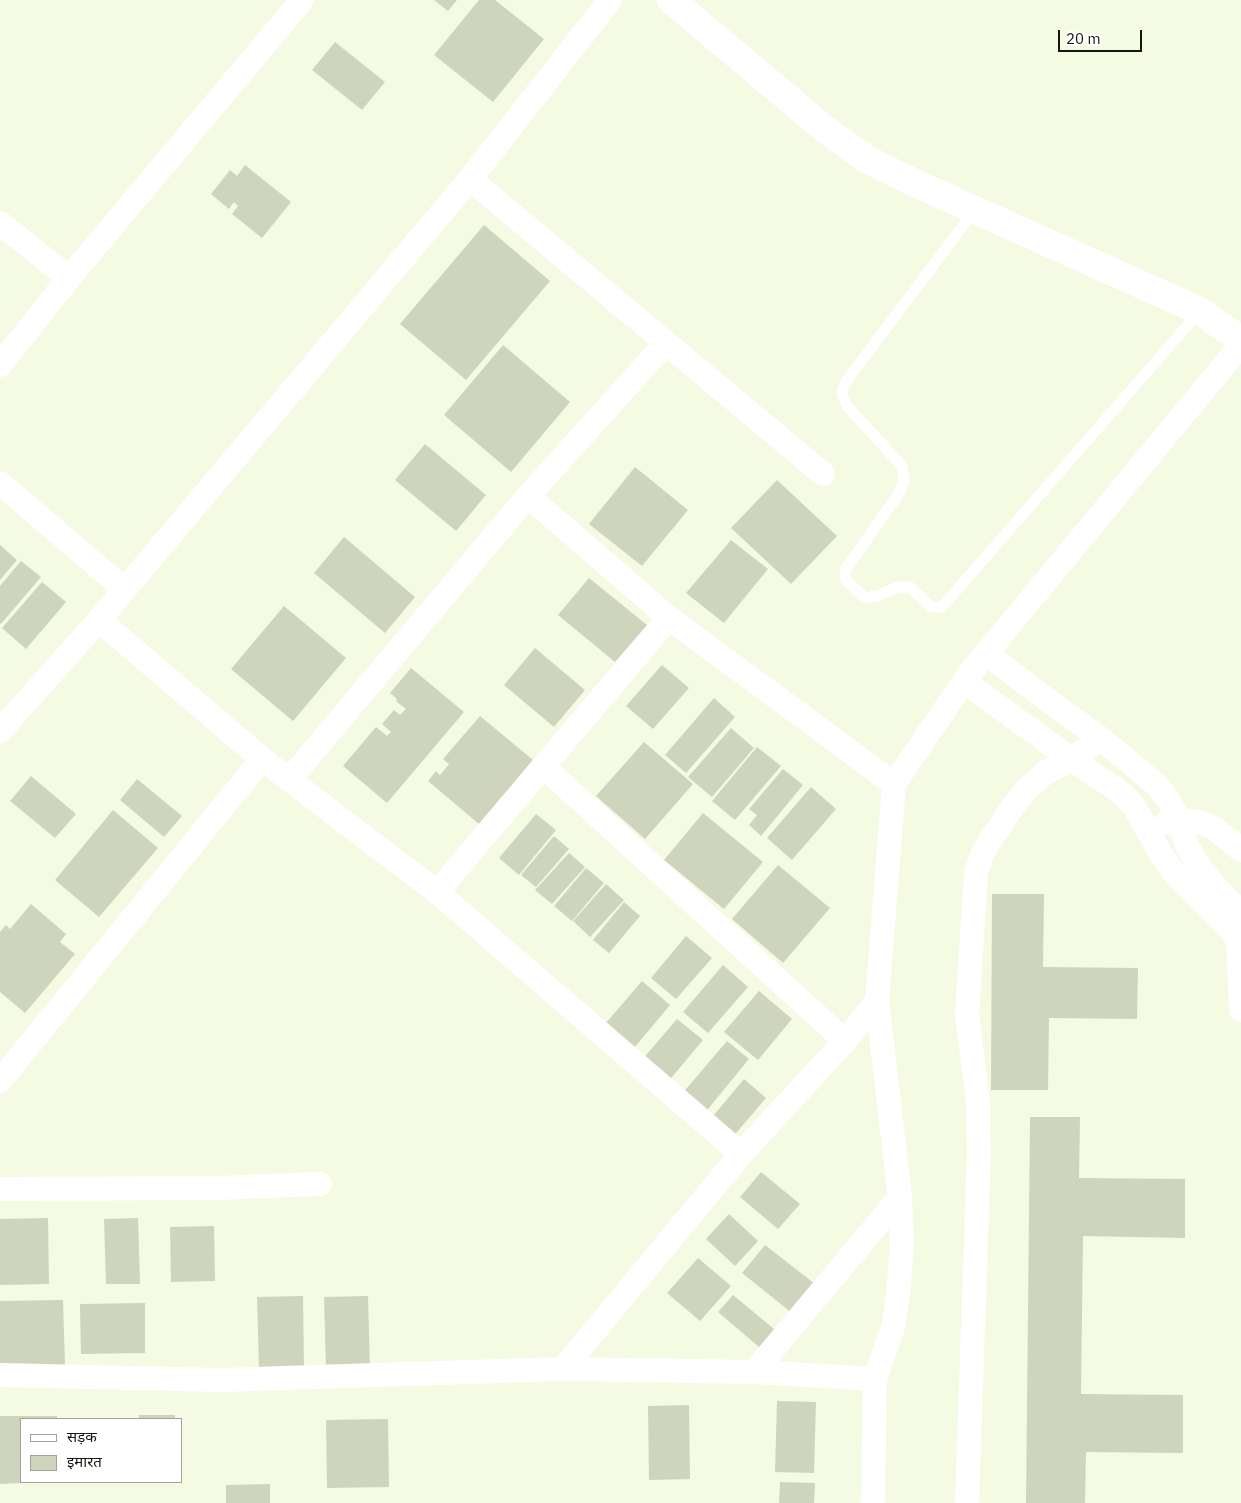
<!DOCTYPE html>
<html>
<head>
<meta charset="utf-8">
<style>
	body { margin:0 }
	#map { position:relative; width:1241px; height:1503px; overflow:hidden; background:#f5fae3; font-family:"IBM Plex Sans","Noto Sans Devanagari",sans-serif }
	canvas { display:block }
	.legend { position:absolute; left:20px; top:1418px; width:162px; height:65px; box-sizing:border-box; background:#fff; border:1px solid #a1a29f; margin:0; padding:6px 9px; list-style:none; font-size:15px; color:#15160e }
	.legend li { display:flex; align-items:center; gap:10px; height:25px }
	.legend b { width:25px; border:1px solid #a1a29f }
	.scale { position:absolute; left:1058px; top:30px; width:84px; height:22px; box-sizing:border-box; border:2px solid #15160e; border-top:0; padding-left:6px; font-size:15px; line-height:18px; white-space:nowrap; color:#15160e; -webkit-text-stroke:4px #fff; paint-order:stroke }
</style>
</head>
<body>
<div id="map">
<canvas width="1241" height="1503"></canvas>
<ul class="legend">
<li><b style="height:6px;background:#fff"></b>सड़क</li>
<li><b style="height:14px;background:#cfd4bd"></b>इमारत</li>
</ul>
<div class="scale">20 m</div>
</div>
<script>
const ctx = document.querySelector('canvas').getContext('2d');
ctx.lineJoin = 'round';
function fill(path, color) { ctx.fillStyle = color; ctx.fill(path, 'evenodd'); }
const poly = rows => new Path2D(rows.map(r => 'M' + r).join(''));
function strokePath(path, color, width, dash) { ctx.strokeStyle = color; ctx.lineWidth = width; ctx.lineCap = dash ? 'butt' : 'round'; ctx.setLineDash(dash || []); ctx.stroke(path); }
const building = poly([
	[434,0,457,0,448,11],
	[479,0,495,0,544,39,493,102,434,55],
	[335,42,385,82,362,110,312,70],
	[245,165,291,202,262,238,232,214,238,206,234,202,229,209,211,194,230,170,237,176],
	[484,225,550,281,466,380,400,324],
	[503,345,570,402,511,472,444,415],
	[425,444,486,495,456,531,395,480],
	[635,467,688,510,642,566,589,524],
	[777,480,837,536,791,584,731,528],
	[344,537,415,597,385,633,314,573],
	[731,540,768,569,724,623,686,593],
	[0,545,17,560,0,580],
	[21,561,41,577,1,624,0,623,0,586],
	[589,578,647,625,615,662,558,615],
	[42,582,66,602,26,649,2,628],
	[284,606,346,658,293,721,231,669],
	[535,648,585,690,554,727,504,685],
	[662,665,689,688,653,729,626,706],
	[411,668,464,712,387,803,343,766,376,727,387,736,391,732,382,724,394,710,400,715,406,709,396,701,397,699,390,693],
	[714,698,735,717,686,773,665,755],
	[480,716,533,760,479,824,428,781,436,771,440,775,449,764,443,759],
	[731,728,754,748,712,797,688,777],
	[644,742,693,784,645,839,596,796],
	[757,747,781,766,735,820,712,801],
	[783,769,803,785,761,836,749,825,757,815,749,809],
	[31,776,76,814,55,838,10,801],
	[137,779,182,816,164,837,120,800],
	[811,787,836,809,792,860,767,838],
	[113,810,158,848,99,917,55,880],
	[703,813,763,862,724,909,664,860],
	[536,814,556,830,519,875,499,858],
	[554,836,569,849,536,887,521,875],
	[569,853,585,867,552,904,535,890],
	[778,865,830,908,783,963,732,919],
	[586,868,604,883,572,921,554,906],
	[606,884,624,900,590,937,573,921],
	[992,894,1044,894,1043,967,1138,968,1137,1019,1049,1018,1048,1090,991,1090],
	[624,902,640,916,609,953,593,940],
	[31,904,66,934,60,942,75,954,25,1013,0,992,0,932,6,925,10,929],
	[686,936,712,958,676,999,651,978],
	[723,965,748,987,708,1033,683,1012],
	[642,981,670,1005,629,1054,600,1030],
	[759,991,792,1019,758,1060,724,1032],
	[677,1019,703,1040,667,1083,641,1061],
	[727,1041,749,1059,704,1114,681,1095],
	[744,1079,766,1098,731,1139,709,1121],
	[1030,1117,1080,1117,1079,1178,1185,1179,1185,1238,1083,1236,1081,1394,1183,1395,1183,1453,1086,1452,1085,1503,1026,1503],
	[761,1172,800,1204,778,1229,740,1197],
	[729,1214,758,1241,735,1266,706,1239],
	[48,1218,49,1284,0,1285,0,1219],
	[138,1218,140,1284,106,1284,104,1219],
	[214,1226,215,1281,171,1282,170,1227],
	[765,1245,815,1284,792,1313,742,1273],
	[698,1258,731,1286,700,1321,667,1293],
	[733,1295,780,1334,765,1352,718,1312],
	[303,1296,304,1367,259,1368,257,1297],
	[368,1296,370,1369,326,1369,324,1297],
	[63,1300,65,1365,0,1366,0,1301],
	[145,1303,145,1353,81,1354,80,1304],
	[777,1401,816,1402,814,1473,775,1472],
	[689,1405,690,1479,649,1480,648,1406],
	[139,1415,175,1415,175,1419,139,1419],
	[0,1416,57,1416,57,1419,21,1419,21,1483,0,1484],
	[388,1419,389,1487,327,1488,326,1420],
	[780,1482,815,1483,814,1503,779,1503],
	[270,1484,270,1503,226,1503,226,1485]
]);
const lane = poly([
	[975,210,845,383,842,393,847,406,902,466,904,480,900,492,845,570,846,580,865,598,877,596,898,587,910,587,931,607,942,607,1200,311]
]);
const street = poly([
	[470,179,823,474],
	[0,223,69,278],
	[0,365,69,278,302,0],
	[0,483,124,589],
	[528,496,669,618,894,784],
	[99,620,262,759,437,892,741,1154],
	[986,653,1034,690,1100,738,1157,785,1169,801,1179,820,1186,844,1200,868,1213,884,1241,913],
	[964,681,1072,760,1113,787,1125,796,1135,808,1162,856,1175,874,1230,929,1236,937,1238,942,1241,1010],
	[0,731,99,620,470,179,610,0],
	[544,767,845,1041],
	[289,780,528,496,665,344],
	[1166,823,1179,820,1202,823,1214,828,1241,850],
	[437,892,669,618],
	[0,1081,262,759],
	[0,1189,217,1188,320,1184],
	[563,1369,741,1154,845,1041,877,1001],
	[754,1372,900,1197],
	[0,1375,222,1380,563,1369,754,1372,875,1379],
	[873,1503,875,1379,893,1327,898,1295,902,1246,900,1197,877,1001,894,784,969,674,1241,345],
	[967,1503,979,1153,978,1101,967,1015,976,873,983,852,1015,803,1028,788,1046,772,1072,760,1100,738]
]);
const secondary = poly([
	[671,0,826,130,868,160,917,184,1200,311,1241,340]
]);
fill(building, '#cfd4bd');
strokePath(lane, '#fff', 11);
strokePath(street, '#fff', 24);
strokePath(secondary, '#fff', 28);
</script>
</body>
</html>
